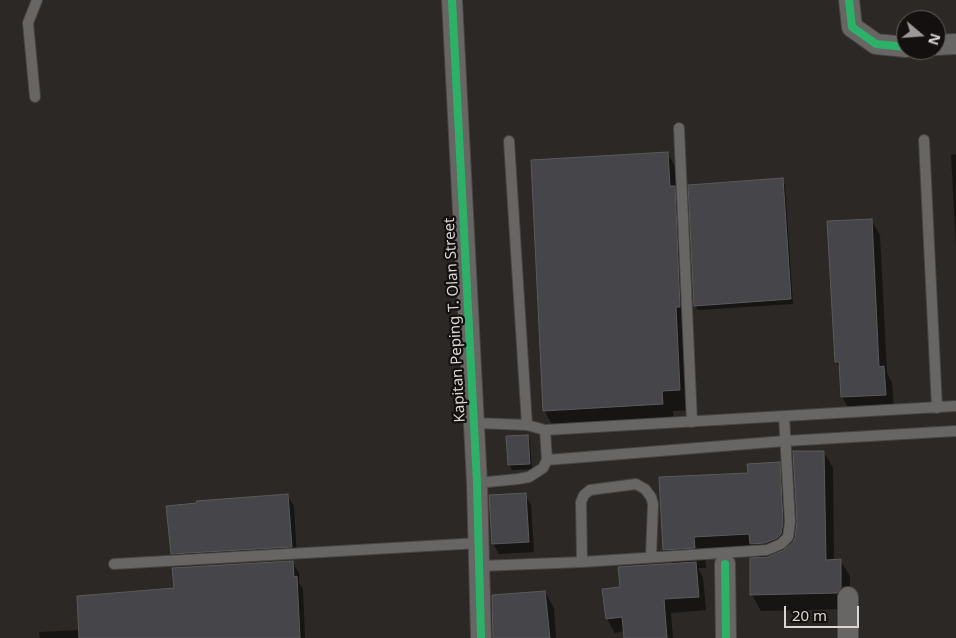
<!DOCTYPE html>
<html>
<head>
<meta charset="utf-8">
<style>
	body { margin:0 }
	#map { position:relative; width:956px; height:638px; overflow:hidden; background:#2b2825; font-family:"Noto Sans",sans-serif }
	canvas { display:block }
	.north { position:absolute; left:896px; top:10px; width:50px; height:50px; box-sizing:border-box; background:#13100f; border:1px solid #635f5d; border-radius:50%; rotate:108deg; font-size:14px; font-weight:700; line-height:20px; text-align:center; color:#dad6d3 }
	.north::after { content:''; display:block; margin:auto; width:18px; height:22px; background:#9d9996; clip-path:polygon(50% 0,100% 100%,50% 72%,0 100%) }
	.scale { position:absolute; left:784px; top:606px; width:75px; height:22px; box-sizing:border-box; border:2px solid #dad6d3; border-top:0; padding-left:6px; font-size:15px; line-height:18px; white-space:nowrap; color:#dad6d3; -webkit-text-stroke:4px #13100f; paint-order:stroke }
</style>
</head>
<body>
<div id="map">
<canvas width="956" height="638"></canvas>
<div class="north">N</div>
<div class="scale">20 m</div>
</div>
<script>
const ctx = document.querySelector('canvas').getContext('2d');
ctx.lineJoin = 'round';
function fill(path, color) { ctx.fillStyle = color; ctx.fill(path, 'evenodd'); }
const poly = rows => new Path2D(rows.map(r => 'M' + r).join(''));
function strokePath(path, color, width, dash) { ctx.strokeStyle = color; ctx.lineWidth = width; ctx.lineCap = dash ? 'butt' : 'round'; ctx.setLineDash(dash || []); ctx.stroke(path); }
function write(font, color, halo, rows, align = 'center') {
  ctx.font = font + ' "Noto Sans",sans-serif'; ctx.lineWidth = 4.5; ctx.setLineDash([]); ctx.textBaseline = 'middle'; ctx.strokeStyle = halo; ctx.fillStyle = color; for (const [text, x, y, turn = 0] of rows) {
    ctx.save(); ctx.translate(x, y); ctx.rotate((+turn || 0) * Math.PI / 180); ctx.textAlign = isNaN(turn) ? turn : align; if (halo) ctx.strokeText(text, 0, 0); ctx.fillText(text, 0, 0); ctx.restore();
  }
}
const shadow = poly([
	[668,154,679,174,690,410,673,411,674,424,555,430,544,410],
	[956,154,956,247,951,155],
	[782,179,785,185,793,304,698,310,695,305],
	[871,220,880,235,887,373,892,383,894,410,851,412,842,397,841,370,836,362],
	[528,436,530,441,532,469,512,470,509,465,507,437],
	[824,452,833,468,834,561,840,560,850,576,850,604,846,609,761,611,752,595,759,559,757,554,705,556,706,568,698,568,703,577,706,610,671,613,673,638,625,638,624,631,615,633,607,619,604,590,621,588,672,564,664,550,749,474,779,464,791,484,794,544],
	[287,495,294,506,297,558,178,564,172,553],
	[525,495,531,505,534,552,499,554,493,543],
	[292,562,299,573,299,583,303,589,305,638,40,638,39,632,80,630,175,589],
	[545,592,554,608,556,638,493,638]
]);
const building = poly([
	[668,152,670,186,675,186,680,307,676,307,680,390,662,391,663,404,543,411,531,160,668,152],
	[783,178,791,299,694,306,688,185,783,178],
	[872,219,879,367,884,366,886,395,841,397,839,362,835,362,827,221,872,219],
	[528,435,530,464,508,465,506,436,528,435],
	[793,451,824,451,826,560,841,559,841,587,837,593,750,595,750,558,768,557,784,550,793,542,795,538,797,522,793,451],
	[780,462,783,522,781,534,777,538,765,543,750,544,749,534,694,537,695,548,663,550,659,477,748,473,747,464,780,462],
	[526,493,529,542,492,544,489,495,526,493],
	[288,494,292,547,171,554,166,506,197,503,196,501,288,494],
	[293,561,294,577,297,576,300,638,79,638,77,596,174,588,172,568,293,561],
	[696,562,699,597,664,599,667,638,624,638,622,617,606,619,602,589,620,587,618,567,696,562],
	[545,591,550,638,493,638,492,595,545,591]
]);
const lane = poly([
	[35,97,28,23,37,0],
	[679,128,692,422],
	[924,140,937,408],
	[509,141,527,425],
	[475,423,527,425,545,430,956,406],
	[545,430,547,460],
	[477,483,518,479,529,477,543,468,547,460,785,441,956,431],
	[582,562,581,502,584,495,590,490,636,484,645,489,651,497,653,504,651,557],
	[114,564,479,543],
	[480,566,582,562,767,550,781,544,788,537,790,522,784,416]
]);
const street = poly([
	[452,0,477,483,481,638],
	[849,0,852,27,876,44,906,47],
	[936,45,956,44],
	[725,564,726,638],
	[848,597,848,638]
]);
const cycleway = poly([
	[452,0,477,483,481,638],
	[849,0,852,27,876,44,906,47],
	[725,564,726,638]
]);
const streetNames = [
	["Kapitan Peping T. Olan Street",455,320,-93]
];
fill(shadow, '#0007');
fill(building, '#45454a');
strokePath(building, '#5b5a5a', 1);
strokePath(lane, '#474442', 12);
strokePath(street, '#474442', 22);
strokePath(lane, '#686664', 10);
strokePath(street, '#686664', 20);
strokePath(cycleway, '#2db169', 8);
write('15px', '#dad6d3', '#13100f', streetNames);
</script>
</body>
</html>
